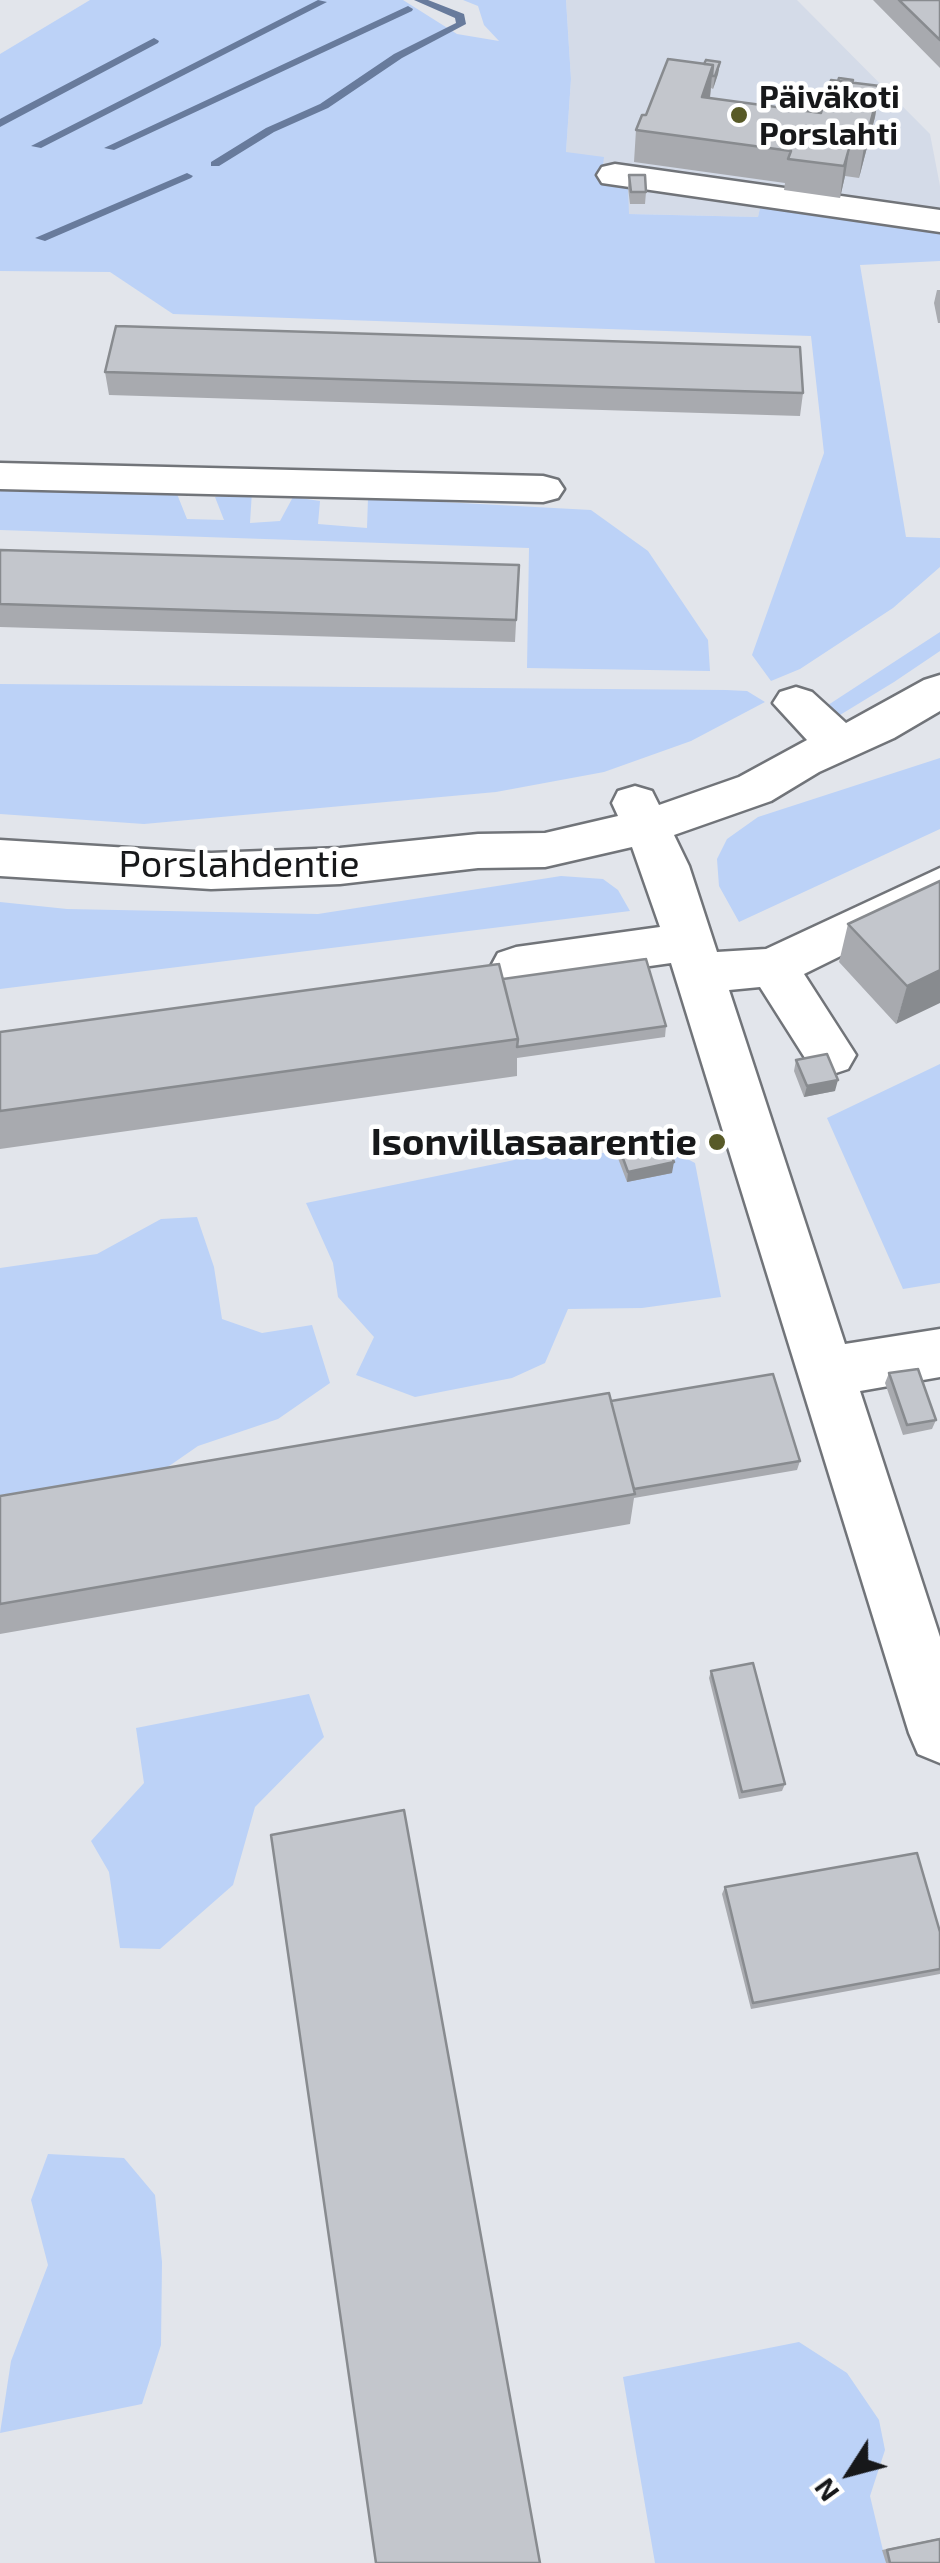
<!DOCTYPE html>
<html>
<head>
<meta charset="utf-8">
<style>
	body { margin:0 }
	#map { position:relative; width:940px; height:2563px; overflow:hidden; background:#e2e5eb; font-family:"Exo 2",sans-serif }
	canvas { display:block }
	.north { position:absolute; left:800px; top:2423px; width:100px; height:100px; -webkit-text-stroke:8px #fff; paint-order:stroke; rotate:234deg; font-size:28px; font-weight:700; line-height:40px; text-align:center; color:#17181a }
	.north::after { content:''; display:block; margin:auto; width:35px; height:45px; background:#17181a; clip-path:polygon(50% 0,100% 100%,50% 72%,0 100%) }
</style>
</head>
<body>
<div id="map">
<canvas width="940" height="2563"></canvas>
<div class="north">N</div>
</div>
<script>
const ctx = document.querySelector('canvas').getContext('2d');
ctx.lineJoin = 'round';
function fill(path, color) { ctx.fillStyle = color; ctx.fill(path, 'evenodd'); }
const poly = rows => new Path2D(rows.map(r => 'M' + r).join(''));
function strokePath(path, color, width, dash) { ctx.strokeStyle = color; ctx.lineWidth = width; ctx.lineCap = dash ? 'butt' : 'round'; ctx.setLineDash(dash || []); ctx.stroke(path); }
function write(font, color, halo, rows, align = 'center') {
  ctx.font = font + ' "Exo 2",sans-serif'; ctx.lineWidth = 9; ctx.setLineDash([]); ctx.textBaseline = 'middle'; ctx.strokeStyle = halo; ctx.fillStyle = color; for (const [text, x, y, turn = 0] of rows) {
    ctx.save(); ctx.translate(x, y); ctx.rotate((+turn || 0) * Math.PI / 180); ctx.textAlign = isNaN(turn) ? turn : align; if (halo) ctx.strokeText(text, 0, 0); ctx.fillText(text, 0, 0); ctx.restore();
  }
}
const built = poly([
	[566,0,797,0,930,134,940,186,940,226,760,208,758,217,629,214,566,152,571,79]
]);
const green = poly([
	[90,0,403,0,457,34,499,41,484,25,478,6,463,0,566,0,571,79,566,152,604,157,601,183,628,187,629,214,758,217,760,208,940,226,940,261,860,265,906,537,940,538,940,567,893,608,800,669,771,681,752,655,824,453,811,336,173,314,110,272,0,271,0,54],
	[0,488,175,489,187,519,224,520,215,497,252,491,250,523,280,521,293,497,320,501,318,524,367,528,368,498,591,510,648,551,708,640,710,671,527,668,529,548,0,530],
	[940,632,940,651,894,682,840,715,833,715,825,707],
	[0,684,726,690,747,691,765,702,691,741,604,772,496,792,144,824,0,814],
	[940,758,940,829,739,922,719,886,717,859,727,839,758,817],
	[561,876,603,879,618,890,630,911,0,989,0,902,67,909,318,914],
	[940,1064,940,1283,903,1289,827,1118],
	[617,1152,676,1153,695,1163,721,1297,642,1308,568,1309,545,1363,512,1378,415,1397,356,1375,374,1337,338,1297,333,1263,306,1203,524,1158],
	[197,1217,214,1267,222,1319,262,1333,312,1325,330,1383,278,1419,198,1446,159,1473,80,1489,0,1495,0,1268,97,1254,161,1219],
	[309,1694,324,1737,255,1807,233,1885,160,1949,120,1948,109,1872,91,1841,144,1783,136,1728],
	[48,2154,124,2158,155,2195,162,2262,161,2345,142,2404,0,2433,11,2361,48,2265,31,2200],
	[799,2342,847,2373,879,2420,885,2450,870,2496,886,2563,655,2563,623,2377]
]);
const stream = poly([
	[318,0,327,2,41,148,31,146,318,0],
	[414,0,428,0,464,14,466,24,402,58,328,108,274,132,219,166,211,166,211,162,266,128,320,104,394,54,456,23,455,18,414,0],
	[408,6,413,9,412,11,114,150,104,148,408,6],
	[154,38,159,41,158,43,0,127,0,119,154,38],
	[187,173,193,176,191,178,45,241,35,238,187,173]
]);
const minor = poly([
	[615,164,940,210,940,232,602,183,597,175,602,167,615,164],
	[0,463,543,476,558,480,564,489,558,498,543,502,0,489,0,463],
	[940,675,940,711,894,738,819,772,771,801,674,835,689,866,717,952,766,949,940,868,940,907,804,974,856,1055,848,1069,830,1075,812,1069,760,987,729,990,845,1344,940,1329,940,1377,860,1391,940,1637,940,1763,918,1754,909,1733,671,963,516,985,498,979,491,966,498,953,516,947,660,927,632,847,545,867,478,868,340,884,211,889,0,876,0,840,211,853,340,848,478,834,545,833,618,816,612,803,618,791,635,786,652,791,659,805,739,777,807,740,773,703,780,692,796,687,812,692,846,723,924,680,940,675]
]);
const wall = poly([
	[873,0,940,0,940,68],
	[720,62,718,74,713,89,711,88,710,98,821,113,853,83,880,86,875,117,859,178,845,176,840,198,784,190,785,183,634,162,636,130,704,64],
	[629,175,646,192,645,204,630,204,628,187],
	[937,290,940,290,940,323,938,323,934,303],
	[105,372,803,393,800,416,109,395],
	[0,550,519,565,515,642,0,627],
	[940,881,896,1024,839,962,848,924],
	[503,979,666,1026,665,1037,517,1058,517,1076,0,1149,0,1032],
	[796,1060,835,1091,804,1097,794,1071],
	[617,1142,672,1173,627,1182,616,1153],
	[889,1373,936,1420,932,1429,903,1435,885,1383],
	[611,1401,800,1461,797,1470,634,1498,630,1524,0,1634,0,1496],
	[711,1671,785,1784,782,1791,739,1799,709,1678],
	[725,1887,940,1932,940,1974,751,2009,722,1894],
	[940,2538,940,2563,886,2563,882,2550]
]);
const shadedWall = poly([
	[720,62,718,74,713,89,715,76],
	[713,65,710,96,699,129,702,97],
	[880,86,875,117,859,178,864,147],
	[850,145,845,176,840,198,844,166],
	[940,970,940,1003,896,1024,907,986],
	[838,1080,835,1091,804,1097,807,1086],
	[674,1162,672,1173,627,1182,628,1172]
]);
const building = poly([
	[899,0,940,0,940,40,899,0],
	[668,59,713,65,702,97,821,113,831,80,880,86,864,147,850,145,844,166,788,159,791,151,636,130,642,115,646,115,668,59],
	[706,60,720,62,715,76,712,76,713,65,704,64,706,60],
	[839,78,853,80,852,83,838,81,839,78],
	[629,175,645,175,646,192,631,192,629,175],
	[116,326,800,347,803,393,105,372,116,326],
	[0,550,519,565,516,620,0,604,0,550],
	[940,881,940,970,907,986,848,924,940,881],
	[646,959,666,1026,517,1047,518,1039,503,979,646,959],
	[499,964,518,1039,0,1111,0,1032,499,964],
	[827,1054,838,1080,807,1086,796,1060,827,1054],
	[662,1132,674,1162,628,1172,617,1142,662,1132],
	[918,1369,936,1420,907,1425,889,1373,918,1369],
	[773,1374,800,1461,634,1489,611,1401,773,1374],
	[609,1393,635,1494,0,1604,0,1496,609,1393],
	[753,1663,785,1784,742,1792,711,1671,753,1663],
	[404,1810,540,2563,376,2563,271,1835,404,1810],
	[917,1853,940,1932,940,1969,753,2003,725,1887,917,1853],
	[940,2539,940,2563,890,2563,887,2550,940,2539]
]);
const markers = [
	[739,115,10,"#585a27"],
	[717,1142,10,"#585a27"]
];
const farPoinames = [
	["Päiväkoti",759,97],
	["Porslahti",759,134]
];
const streetNames = [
	["Porslahdentie",239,864]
];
const poiNames = [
	["Isonvillasaarentie",697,1142]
];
fill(built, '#d4dbe8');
fill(green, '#bcd2f7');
fill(stream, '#687b9c');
strokePath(minor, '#717479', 5);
fill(minor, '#fff');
fill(wall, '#a8aaaf');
fill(shadedWall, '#888b8f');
fill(building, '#c3c6cc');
strokePath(building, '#888b8f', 2.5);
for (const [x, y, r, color] of markers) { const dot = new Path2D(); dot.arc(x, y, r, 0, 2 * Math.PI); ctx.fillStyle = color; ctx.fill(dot); strokePath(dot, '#fff', 4); }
write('bold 32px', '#17181a', '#fff', farPoinames, 'left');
write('38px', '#17181a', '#fff', streetNames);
write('bold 38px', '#17181a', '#fff', poiNames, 'right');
</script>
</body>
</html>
